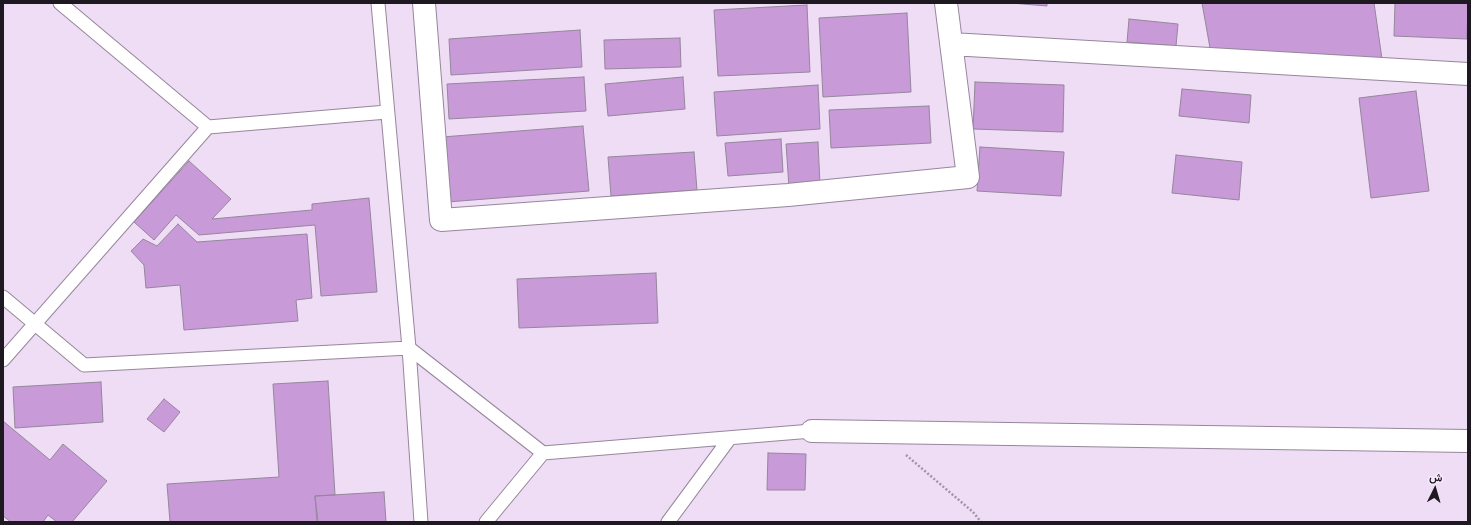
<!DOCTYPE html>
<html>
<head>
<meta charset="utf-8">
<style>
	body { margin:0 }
	#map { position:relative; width:1471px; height:525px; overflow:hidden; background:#eeddf4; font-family:"PT Sans Narrow",Vazirmatn,sans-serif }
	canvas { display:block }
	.frame { position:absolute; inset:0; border:4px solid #1e1820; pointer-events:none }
	.north { position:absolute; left:1415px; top:469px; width:40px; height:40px; -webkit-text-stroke:3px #f9ecfe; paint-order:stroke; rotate:5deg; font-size:11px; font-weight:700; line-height:16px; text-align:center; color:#1e1820 }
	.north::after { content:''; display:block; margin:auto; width:14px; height:18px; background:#1e1820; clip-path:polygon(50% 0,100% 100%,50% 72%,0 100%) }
</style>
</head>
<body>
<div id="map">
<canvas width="1471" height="525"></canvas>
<div class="frame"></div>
<div class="north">ش</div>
</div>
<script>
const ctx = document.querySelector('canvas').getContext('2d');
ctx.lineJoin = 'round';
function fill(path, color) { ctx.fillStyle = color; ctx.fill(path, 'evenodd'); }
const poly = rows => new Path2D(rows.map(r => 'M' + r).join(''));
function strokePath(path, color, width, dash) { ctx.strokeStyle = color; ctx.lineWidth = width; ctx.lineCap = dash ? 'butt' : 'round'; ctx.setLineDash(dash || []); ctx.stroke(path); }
const building = poly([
	[1011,3,1047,3,1047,6,1011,3],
	[1202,3,1374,3,1382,59,1210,48,1202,3],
	[1395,3,1468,3,1467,39,1394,36,1395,3],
	[807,5,810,72,718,76,714,10,807,5],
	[907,13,911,92,823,97,819,18,907,13],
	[1129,19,1178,24,1176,46,1127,42,1129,19],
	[580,30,582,67,451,75,449,39,580,30],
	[680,38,681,67,605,69,604,40,680,38],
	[584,77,586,111,449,119,447,84,584,77],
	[683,77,685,109,608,116,605,84,683,77],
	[975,82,1064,85,1063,132,973,129,975,82],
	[818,85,820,129,717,136,714,92,818,85],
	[1182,89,1251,95,1249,123,1179,116,1182,89],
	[1416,91,1429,191,1371,198,1359,98,1416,91],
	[929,106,931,143,831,148,829,110,929,106],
	[583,126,589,191,447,202,442,137,583,126],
	[781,139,783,172,728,176,725,143,781,139],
	[818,142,820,184,789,187,786,144,818,142],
	[980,147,1064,152,1061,196,977,191,980,147],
	[694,152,697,190,611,196,608,157,694,152],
	[1176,155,1242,162,1239,200,1172,193,1176,155],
	[189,161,231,199,212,219,312,210,312,204,369,198,377,292,321,296,315,225,199,235,176,215,154,240,134,222,189,161],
	[178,224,197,242,307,234,312,298,296,300,298,321,184,330,180,285,146,288,144,265,131,251,143,239,157,246,178,224],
	[656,273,658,323,519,328,517,279,656,273],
	[328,381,335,495,315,496,317,522,170,522,167,484,279,477,273,384,328,381],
	[101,382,103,422,15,428,13,387,101,382],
	[164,399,180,412,164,432,147,419,164,399],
	[3,421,50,460,63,444,107,481,72,522,57,522,48,515,43,522,11,522,3,516,3,421],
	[768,453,806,454,805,490,767,490,768,453],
	[384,492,386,522,318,522,315,496,384,492]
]);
const path = poly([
	[906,455,973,512,981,522]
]);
const lane = poly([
	[60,3,208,127],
	[378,3,409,348,421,522],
	[3,297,84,365,409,348,543,453,812,431],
	[3,360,208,127,387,112],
	[486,522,543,453],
	[668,522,730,438]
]);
const street = poly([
	[424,3,441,220,788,195,968,177,946,3],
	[951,44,1468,74],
	[812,431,1468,441]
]);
fill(building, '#c89ad8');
strokePath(building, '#95869b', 1);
strokePath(lane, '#96879b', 15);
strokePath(street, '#96879b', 24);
strokePath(path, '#a194a6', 2.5, [2, 2]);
strokePath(lane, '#fff', 13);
strokePath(street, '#fff', 22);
</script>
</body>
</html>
